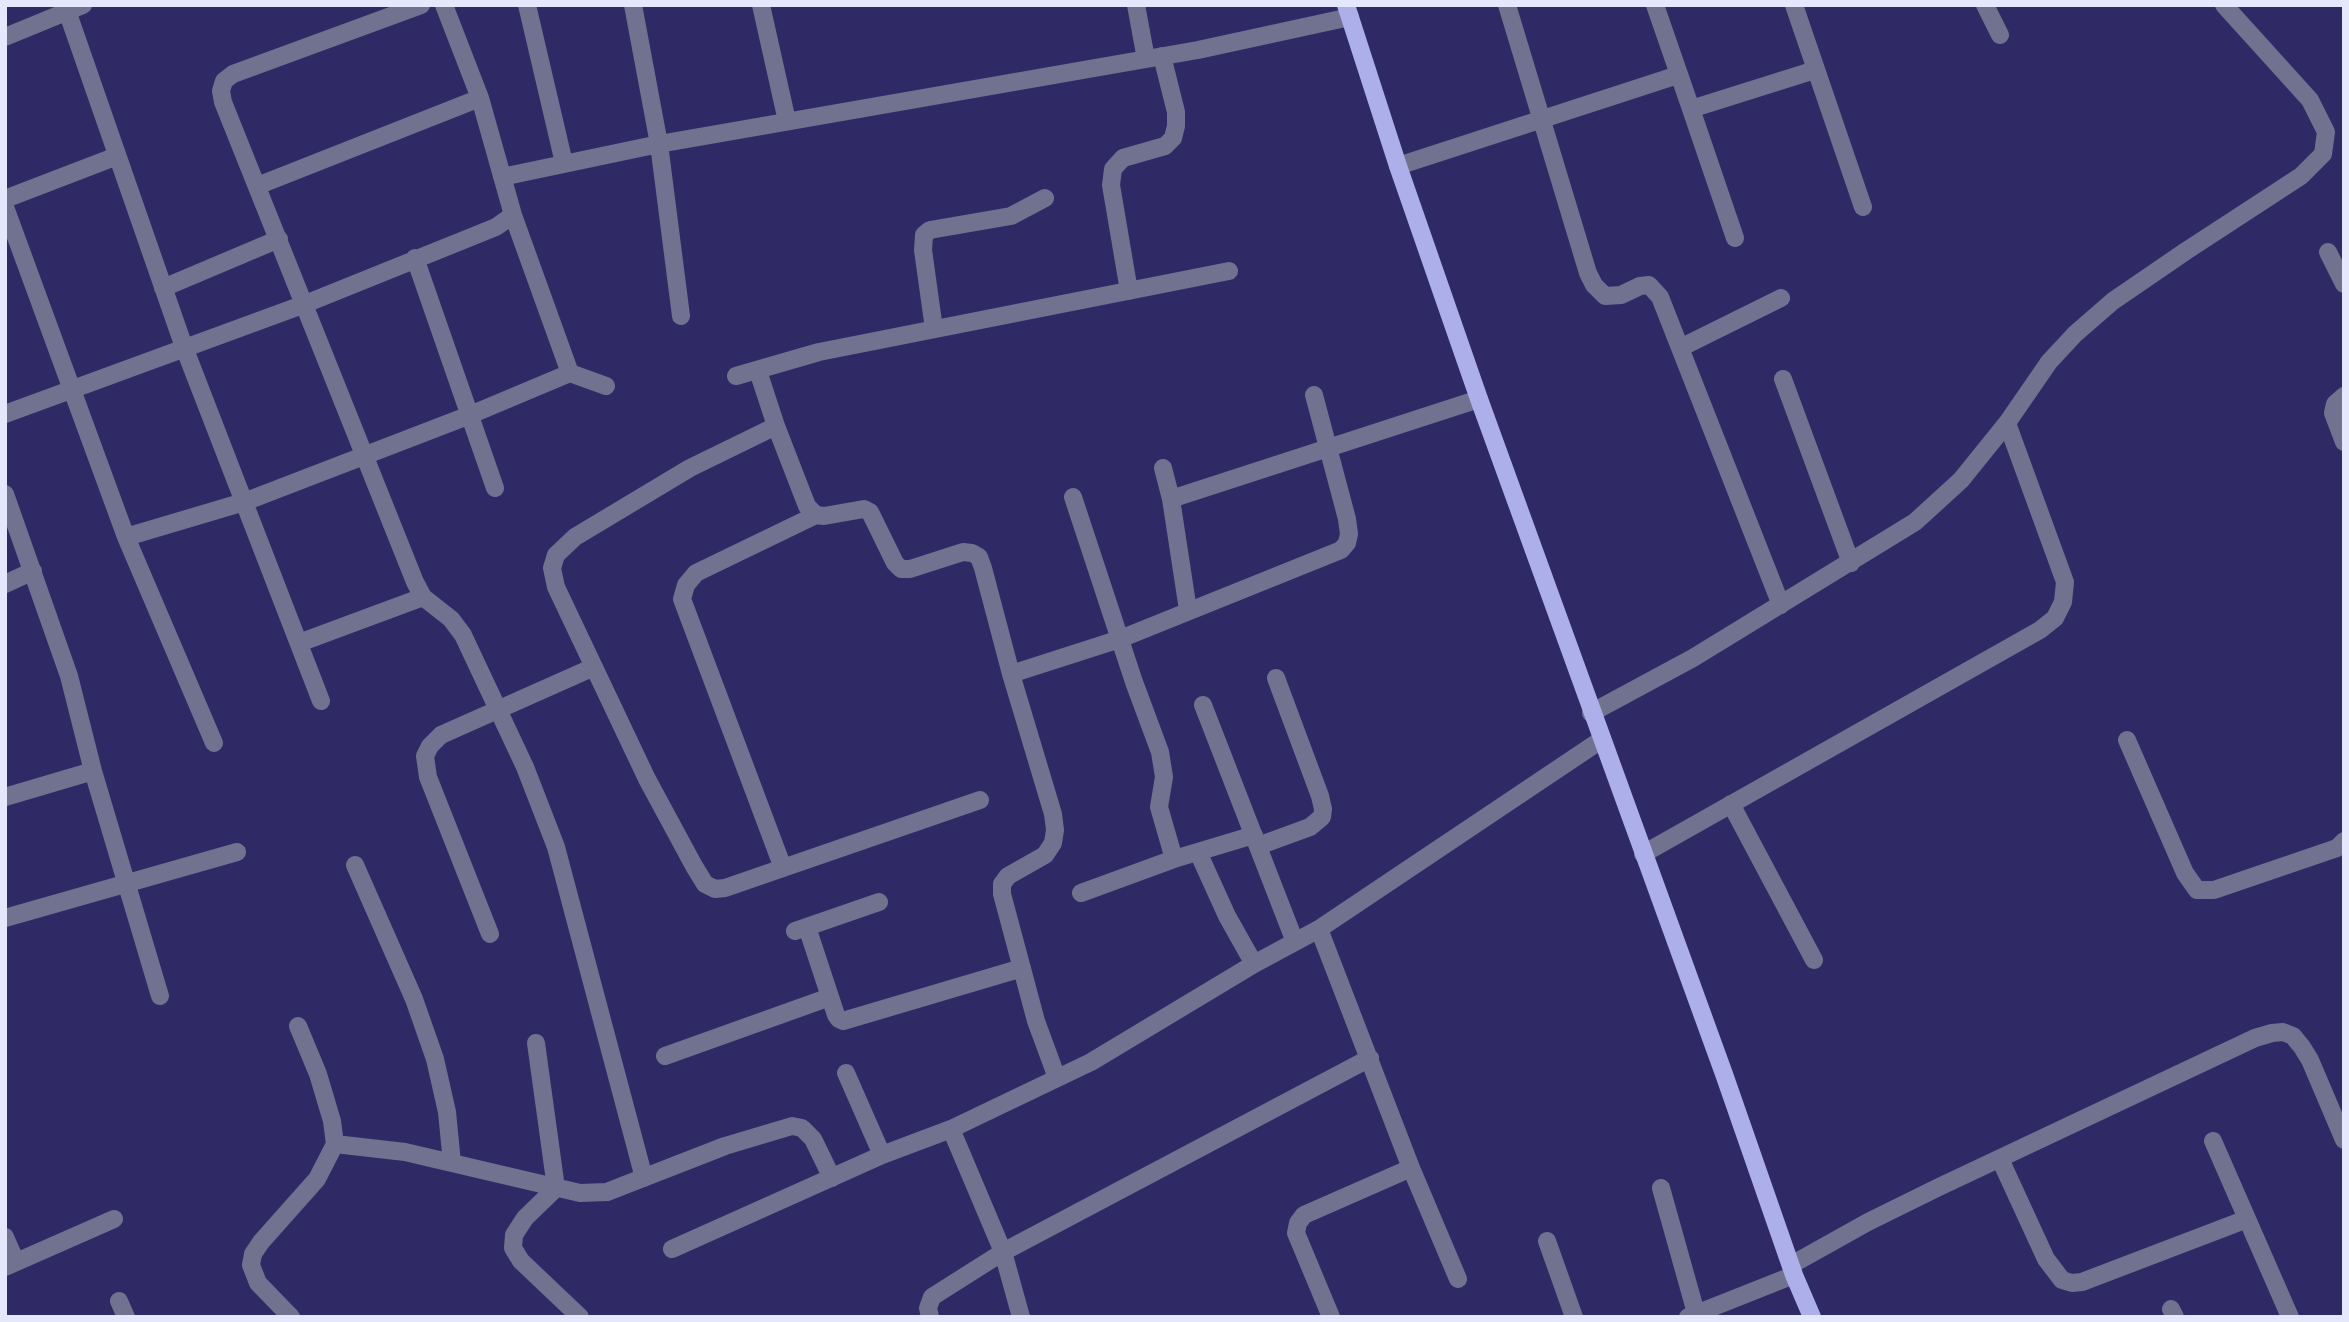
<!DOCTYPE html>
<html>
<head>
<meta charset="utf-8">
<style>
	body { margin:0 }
	#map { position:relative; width:2349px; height:1322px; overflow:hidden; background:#2f2a66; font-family:Bitter,serif }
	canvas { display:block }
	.frame { position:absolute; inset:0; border:7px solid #e5e7fd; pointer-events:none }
</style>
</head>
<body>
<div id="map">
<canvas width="2349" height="1322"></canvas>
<div class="frame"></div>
</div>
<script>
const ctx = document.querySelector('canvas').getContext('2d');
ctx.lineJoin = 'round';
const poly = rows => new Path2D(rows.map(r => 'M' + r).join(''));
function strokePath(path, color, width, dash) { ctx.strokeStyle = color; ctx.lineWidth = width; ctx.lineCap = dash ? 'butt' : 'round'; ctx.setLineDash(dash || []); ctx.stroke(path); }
const minor = poly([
	[65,5,184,347,321,701],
	[421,5,233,74,224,81,221,91,223,102,415,582,423,597,451,619,463,635,525,767,556,847,644,1178],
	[527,5,564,163],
	[633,5,659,144,681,316],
	[761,5,787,121],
	[1136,5,1146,59],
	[1507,5,1588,273,1594,285,1605,296,1621,295,1640,286,1649,285,1660,297,1781,605],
	[1655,5,1691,109,1815,70],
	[1794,5,1863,207],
	[1985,5,2000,35],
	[5,37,83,5],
	[1691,109,1735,238],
	[1398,166,1678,75],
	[502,177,659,144,1198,50,1350,17],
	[257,186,480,98],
	[5,199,117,156],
	[5,207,126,537,214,743],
	[513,215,570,373,606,386],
	[2328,252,2344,284],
	[415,258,495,488],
	[163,288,279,239],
	[1129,291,1111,185,1113,169,1123,158,1165,146,1173,138,1176,126,1176,112,1162,56],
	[934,329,923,250,924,235,930,230,1011,216,1045,198],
	[1680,348,1781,298],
	[758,371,776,426,807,506,816,515,824,516,864,509,870,512,895,563,901,569,910,569,963,552,972,553,979,557,983,568,1011,674,1053,814,1055,830,1053,843,1045,855,1008,876,1002,884,1002,894,1036,1021,1057,1078],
	[736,376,819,352,1229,271],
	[1783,379,1851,563],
	[2344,396,2335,404,2333,413,2344,442],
	[5,414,305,304,496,227,513,215,480,98,444,5],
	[776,426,690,468,575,537,556,555,552,568,556,587,647,779,694,866,705,884,715,889,725,888,980,800],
	[1163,468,1171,499,1188,610],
	[5,494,69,676,93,771,160,996],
	[1073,497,1134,682,1160,752,1164,777,1159,807,1174,859],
	[1171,499,1479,399],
	[126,537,244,502,470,415,570,373],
	[5,584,33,571],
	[299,643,423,597],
	[1011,674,1120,639,1341,550,1347,543,1349,534,1347,519,1314,395],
	[1203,705,1295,942],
	[1591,713,1693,658,1915,522,1961,480,2007,423,2049,362,2075,334,2113,301,2186,251,2301,176,2323,154,2326,132,2310,100,2224,5],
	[2127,740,2185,873,2197,890,2214,890,2337,848,2344,841],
	[5,797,93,771],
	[1731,804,1814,960],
	[1258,846,1310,827,1322,817,1323,809,1320,796,1276,678],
	[1198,852,1227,916,1254,964],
	[1643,854,2040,630,2055,618,2063,602,2065,582,2007,423],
	[355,865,414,999,435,1059,447,1112,452,1163],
	[783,868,682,599,686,585,696,573,816,515],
	[1081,893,1174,859,1254,835],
	[5,918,237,852],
	[807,927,836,1015,839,1019,843,1021,1022,968],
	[1319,929,1411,1168,1458,1279],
	[795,931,879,902],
	[490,934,428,777,425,756,430,746,441,735,594,667],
	[536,1043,556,1188,525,1218,514,1235,513,1248,521,1261,580,1317],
	[665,1056,830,997],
	[846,1073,882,1155],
	[951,1129,1003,1252,1021,1317],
	[2213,1141,2290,1317],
	[335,1144,405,1152,580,1193,607,1192,725,1146,792,1126,802,1128,813,1139,832,1178],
	[2000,1159,2046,1259,2062,1280,2072,1283,2082,1282,2247,1219],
	[1661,1188,1696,1313],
	[5,1237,16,1262],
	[1547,1241,1574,1317],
	[672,1249,882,1155,951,1129,1091,1062,1254,964,1319,929,1601,740],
	[1791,1265,1868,1222,1939,1187,2255,1038,2272,1033,2283,1032,2293,1036,2302,1047,2310,1060,2344,1140],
	[5,1267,114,1219],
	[119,1301,126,1317],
	[2171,1309,2175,1317],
	[291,1317,258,1283,251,1265,253,1254,261,1242,317,1179,335,1144,332,1121,318,1074,298,1026],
	[930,1317,928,1308,932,1297,1003,1252,1370,1058],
	[1331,1317,1296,1233,1298,1223,1304,1215,1411,1168],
	[1688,1317,1794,1275]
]);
const major = poly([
	[1346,5,1398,166,1479,399,1724,1074,1794,1275,1812,1317]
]);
strokePath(minor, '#717290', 18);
strokePath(major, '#adafeb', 18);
</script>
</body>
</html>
